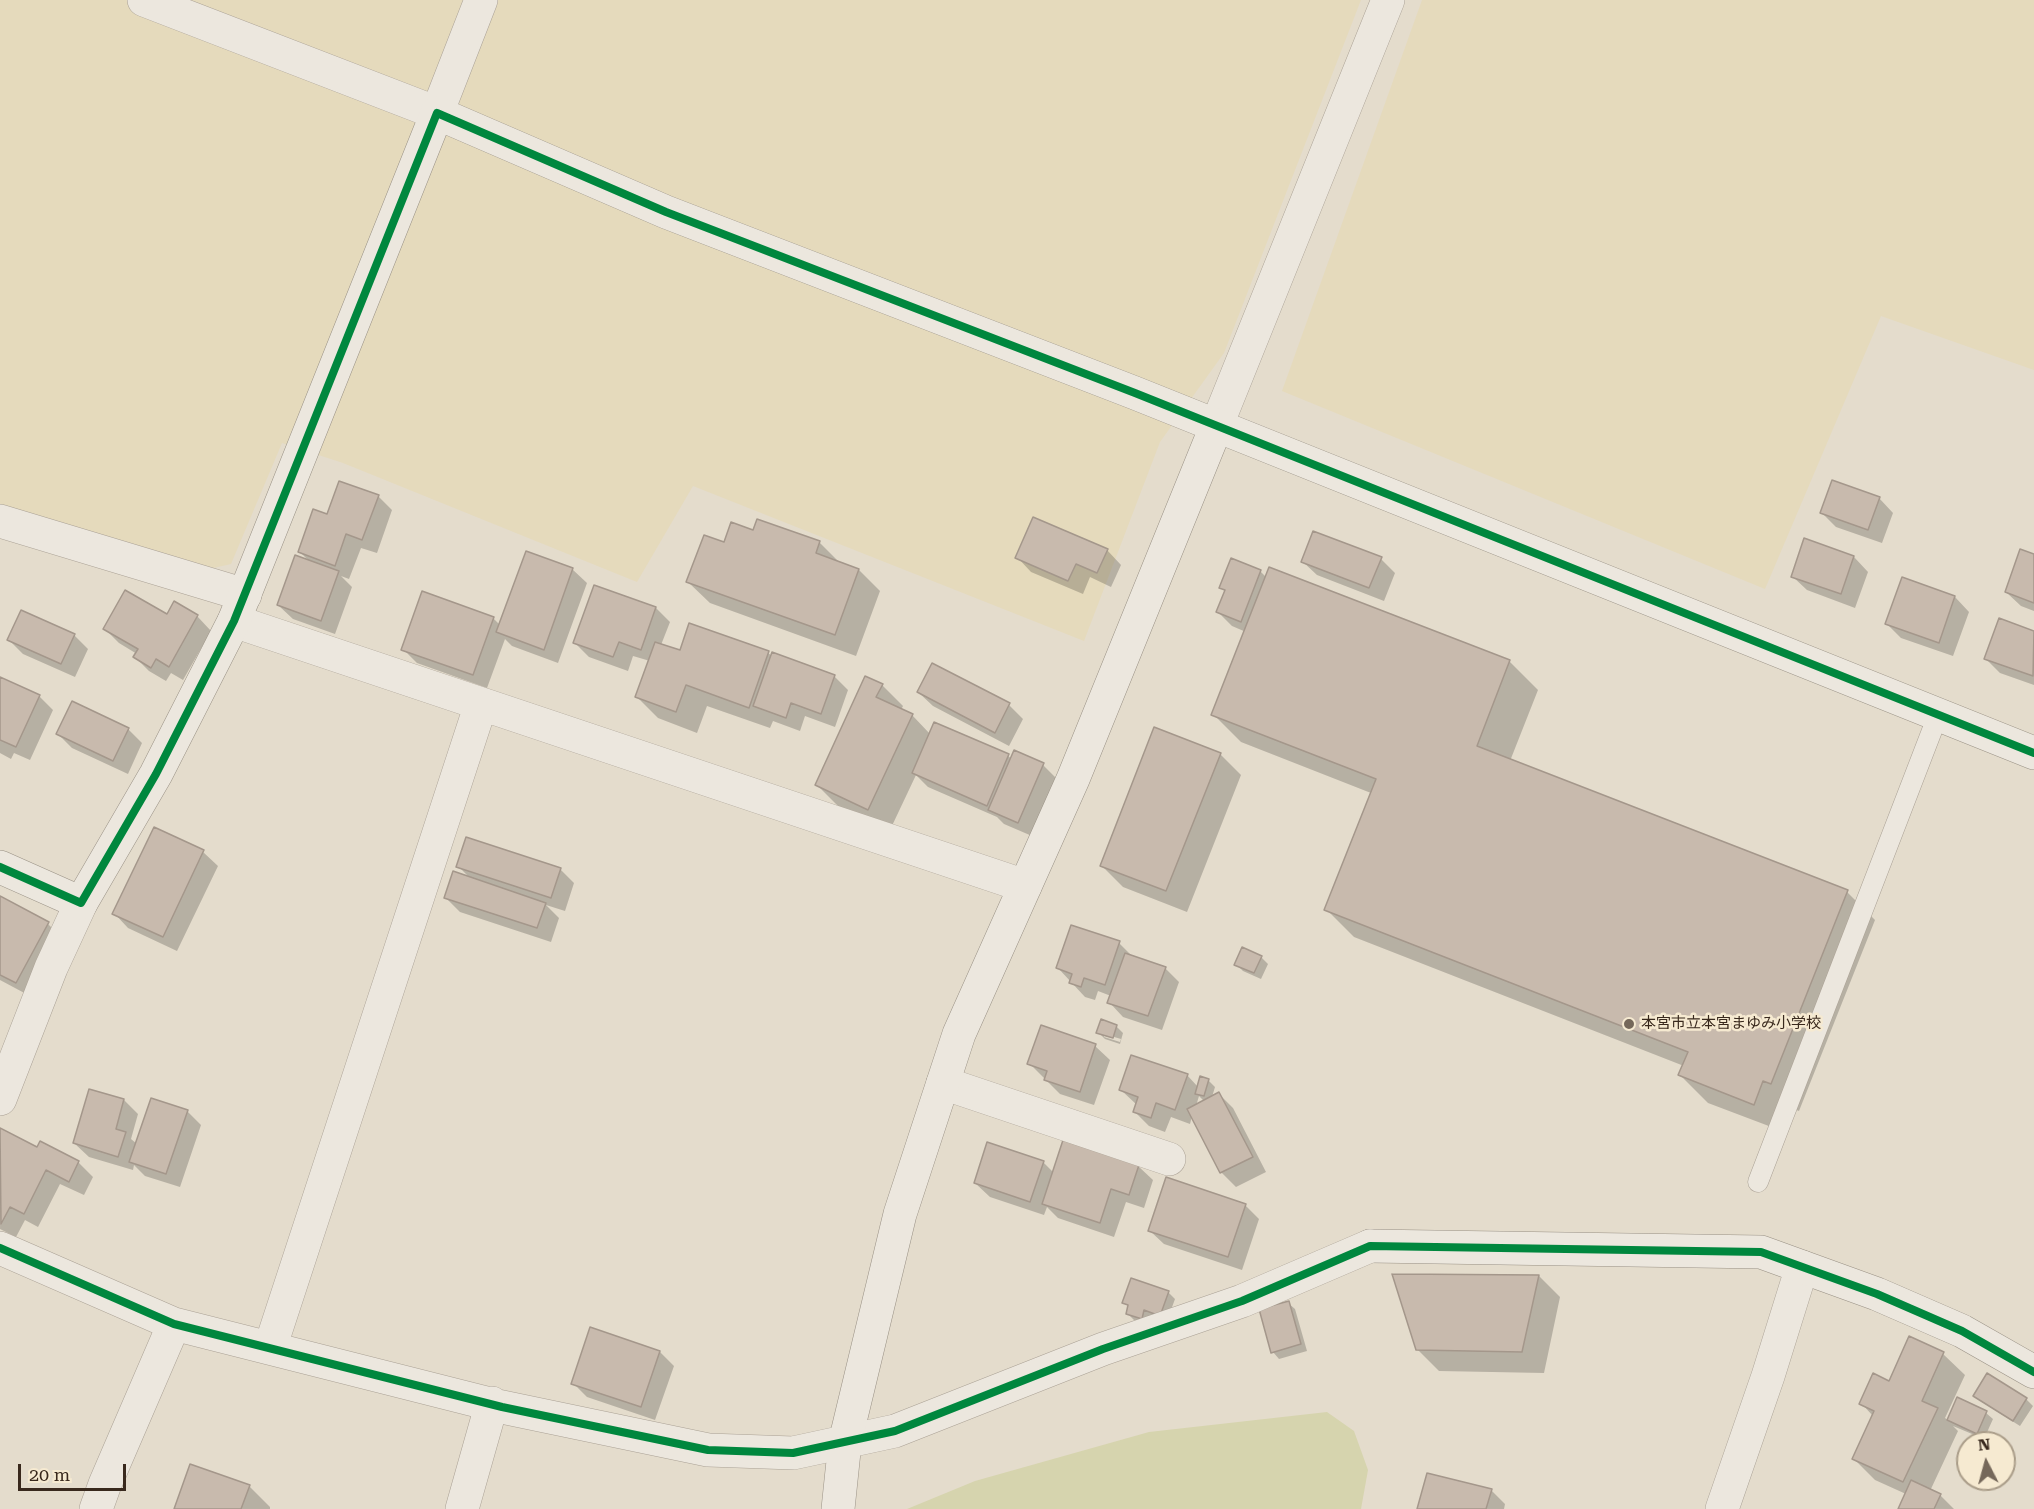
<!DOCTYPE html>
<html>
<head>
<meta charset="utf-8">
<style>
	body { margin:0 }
	#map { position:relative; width:2034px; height:1509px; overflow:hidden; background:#e4dccc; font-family:"Roboto Serif",serif }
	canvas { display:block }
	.north { position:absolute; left:1956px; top:1431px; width:60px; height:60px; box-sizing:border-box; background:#f6ead1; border:2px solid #aa9d89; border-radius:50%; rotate:354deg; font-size:16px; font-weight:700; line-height:24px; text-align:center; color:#39291d }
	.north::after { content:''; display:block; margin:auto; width:21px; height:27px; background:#75685a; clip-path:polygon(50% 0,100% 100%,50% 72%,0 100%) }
	.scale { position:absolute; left:18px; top:1464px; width:108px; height:27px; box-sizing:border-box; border:3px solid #39291d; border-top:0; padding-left:8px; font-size:18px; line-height:21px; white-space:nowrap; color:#39291d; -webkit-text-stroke:4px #f6ead1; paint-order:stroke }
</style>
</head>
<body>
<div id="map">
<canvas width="2034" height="1509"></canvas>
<div class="north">N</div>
<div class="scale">20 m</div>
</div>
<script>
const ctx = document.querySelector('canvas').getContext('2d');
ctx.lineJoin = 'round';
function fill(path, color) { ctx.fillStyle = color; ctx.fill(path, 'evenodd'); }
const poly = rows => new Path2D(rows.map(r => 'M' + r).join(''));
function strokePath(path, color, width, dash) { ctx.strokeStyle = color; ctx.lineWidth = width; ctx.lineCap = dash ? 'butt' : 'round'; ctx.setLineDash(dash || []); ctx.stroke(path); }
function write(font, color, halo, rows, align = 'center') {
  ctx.font = font + ' "Roboto Serif","Noto Sans JP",serif'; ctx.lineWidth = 5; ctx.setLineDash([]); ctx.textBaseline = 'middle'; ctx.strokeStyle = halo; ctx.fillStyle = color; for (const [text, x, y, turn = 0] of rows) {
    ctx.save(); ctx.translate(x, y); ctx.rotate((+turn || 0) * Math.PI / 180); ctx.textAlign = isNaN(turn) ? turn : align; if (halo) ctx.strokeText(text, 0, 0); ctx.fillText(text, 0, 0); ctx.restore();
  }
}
const farmland = poly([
	[0,0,1361,0,1224,353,1160,442,1084,641,693,486,637,582,343,463,282,443,231,564,204,570,0,507],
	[1422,0,2034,0,2034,370,1881,316,1765,589,1282,391]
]);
const green = poly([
	[1327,1412,1354,1431,1368,1470,1361,1509,907,1509,975,1481,1149,1432]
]);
const shadow = poly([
	[378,496,392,510,377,553,361,548,349,579,341,576,352,587,335,634,293,619,278,605,311,563,300,552,328,516],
	[1879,498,1893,513,1882,543,1836,527,1822,513],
	[758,521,820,543,840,563,859,570,880,591,856,656,710,603,688,582,725,544,754,532],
	[1107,550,1121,565,1111,587,1090,577,1083,594,1031,572,1017,557],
	[2034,555,2034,611,2021,606,2006,592],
	[1854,557,1868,572,1855,608,1807,590,1792,576],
	[1381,559,1395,573,1384,601,1317,575,1302,561],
	[572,569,587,583,558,663,512,646,505,639,487,688,417,663,403,649,493,618,500,625],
	[1270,569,1510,662,1538,690,1510,761,1847,892,1875,920,1799,1111,1791,1108,1782,1131,1708,1103,1680,1075,1684,1066,1354,937,1326,909,1371,793,1241,742,1213,714,1246,632,1232,626,1218,612,1225,592,1221,587,1260,571,1267,578],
	[1903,579,1955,597,1969,612,1953,656,1901,638,1887,624],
	[656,608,670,622,661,645,681,652,768,653,772,656,834,676,848,690,835,727,805,716,800,731,773,721,770,728,707,706,697,733,658,718,637,697,650,661,633,656,628,671,589,657,575,643],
	[167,616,197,616,211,631,183,680,171,673,166,681,149,671,135,657,137,654,119,643,105,629],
	[2000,620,2034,632,2034,685,2000,673,1986,659],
	[74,635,88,649,75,677,23,654,9,640],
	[0,679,39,696,53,710,30,760,14,753,11,759,0,753],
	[882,685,903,706,901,710,912,715,930,734,1008,756,1012,759,1043,765,1057,779,1032,836,1004,824,997,817,928,787,916,775,890,830,838,806,817,785],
	[918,692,1009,705,1023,719,1009,746,933,706],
	[128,729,142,743,128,774,72,748,58,734],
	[1220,754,1241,775,1187,912,1123,887,1101,865],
	[154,829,203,852,218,866,177,951,128,928,114,913],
	[458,866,560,869,574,883,565,911,546,905,559,918,551,942,460,912,445,897,471,879],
	[0,898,48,924,62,938,30,996,0,980],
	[1119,943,1133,957,1165,968,1179,982,1162,1030,1123,1017,1109,1002,1111,996,1098,991,1095,1000,1085,997,1058,968],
	[1261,957,1268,964,1261,979,1243,971,1236,964],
	[1116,1026,1123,1033,1120,1044,1105,1039,1098,1032],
	[1104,1034,1121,1039,1120,1042,1104,1037],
	[1095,1046,1110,1060,1094,1105,1060,1094,1029,1063],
	[1187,1075,1198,1087,1208,1080,1215,1087,1212,1097,1219,1094,1233,1108,1266,1172,1236,1187,1221,1172,1192,1116,1190,1124,1171,1117,1165,1132,1149,1126,1135,1112,1137,1105,1121,1090],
	[1199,1096,1204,1101,1196,1106],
	[124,1100,138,1114,131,1139,137,1144,187,1111,201,1125,180,1187,145,1176,134,1165,133,1170,89,1157,74,1143],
	[1,1130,38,1149,40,1143,79,1163,93,1177,84,1195,60,1184,38,1227,25,1220,16,1237,0,1229],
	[1043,1162,1054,1173,1138,1166,1153,1180,1144,1208,1126,1202,1114,1237,1058,1218,1047,1207,1044,1215,990,1197,975,1183],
	[1245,1205,1259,1219,1242,1270,1164,1244,1149,1230],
	[1394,1276,1539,1276,1560,1297,1544,1373,1439,1371,1418,1350],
	[1168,1292,1175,1299,1167,1321,1148,1325,1134,1320,1127,1313,1129,1307,1124,1302],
	[1288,1303,1295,1309,1307,1351,1279,1359,1273,1352],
	[1910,1338,1943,1354,1965,1375,1945,1418,1948,1420,1958,1399,1986,1413,1993,1419,1984,1439,1953,1426,1958,1431,1930,1491,1940,1495,1954,1509,1900,1509,1906,1494,1875,1480,1854,1459,1873,1416,1861,1403,1889,1383],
	[660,1352,674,1366,655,1420,587,1397,573,1383],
	[1987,1375,2026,1399,2033,1406,2020,1426,1982,1402,1975,1396],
	[249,1486,270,1507,270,1509,176,1509],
	[1491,1490,1505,1504,1504,1509,1419,1509]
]);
const building = poly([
	[1832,480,1880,497,1868,530,1820,513,1832,480],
	[339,481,379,495,362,540,346,534,335,566,298,552,313,509,327,514,339,481],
	[1033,517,1108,549,1097,573,1076,564,1068,581,1015,558,1033,517],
	[757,519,820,541,816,553,859,569,835,635,686,582,704,535,724,542,731,522,753,530,757,519],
	[1313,531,1382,557,1369,588,1301,562,1313,531],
	[1804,538,1854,556,1841,594,1791,577,1804,538],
	[2020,549,2034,554,2034,603,2005,592,2020,549],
	[526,551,573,568,544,650,496,632,526,551],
	[295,555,339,571,321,621,277,605,295,555],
	[1231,558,1261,570,1241,622,1216,612,1225,590,1219,588,1231,558],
	[1269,567,1510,660,1477,746,1848,890,1771,1084,1763,1081,1754,1105,1678,1075,1688,1052,1324,910,1376,779,1211,715,1269,567],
	[1902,577,1955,596,1939,643,1885,624,1902,577],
	[594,585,656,607,641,650,619,642,613,657,573,643,594,585],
	[125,590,167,614,174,601,198,615,169,667,156,659,151,668,133,657,138,649,103,629,125,590],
	[422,591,494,617,473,675,401,650,422,591],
	[21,610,75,634,61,664,7,640,21,610],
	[1999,618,2034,631,2033,676,1984,659,1999,618],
	[689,623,769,651,749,708,686,685,676,712,635,697,655,642,680,650,689,623],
	[772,652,835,675,821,714,791,703,786,718,753,706,772,652],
	[932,663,1010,703,995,733,917,692,932,663],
	[865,676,883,684,876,697,913,714,868,810,815,785,865,676],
	[0,677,40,695,16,747,0,740,0,677],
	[72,701,129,728,113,761,56,734,72,701],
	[934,722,1009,754,987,806,912,773,934,722],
	[1154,727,1221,753,1166,891,1100,866,1154,727],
	[1014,750,1044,763,1018,823,988,810,1014,750],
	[154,827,204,850,163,937,112,914,154,827],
	[466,837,561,868,551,898,456,867,466,837],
	[453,871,546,903,537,928,444,898,453,871],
	[0,896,49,922,16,983,0,975,0,896],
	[1071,925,1120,941,1105,985,1084,978,1081,987,1069,983,1072,974,1056,968,1071,925],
	[1242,947,1262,956,1254,973,1234,965,1242,947],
	[1125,953,1166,967,1148,1016,1107,1003,1125,953],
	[1101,1019,1117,1025,1113,1038,1096,1033,1101,1019],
	[1041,1025,1096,1044,1080,1092,1044,1080,1047,1071,1027,1064,1041,1025],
	[1131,1055,1188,1074,1175,1110,1156,1103,1151,1118,1133,1112,1138,1097,1119,1090,1131,1055],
	[1200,1076,1209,1079,1204,1096,1195,1094,1200,1076],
	[89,1089,124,1099,116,1129,126,1132,118,1157,73,1143,89,1089],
	[1219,1092,1253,1157,1220,1173,1187,1109,1219,1092],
	[151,1098,188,1110,166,1174,129,1162,151,1098],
	[0,1128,37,1147,40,1141,79,1161,69,1182,46,1170,24,1214,10,1207,1,1224,0,1128],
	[1063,1140,1139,1165,1129,1195,1111,1189,1100,1223,1042,1204,1063,1140],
	[987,1142,1044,1161,1030,1202,974,1183,987,1142],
	[1166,1177,1246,1204,1228,1257,1148,1231,1166,1177],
	[1392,1274,1539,1275,1522,1352,1416,1350,1392,1274],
	[1131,1278,1169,1291,1160,1316,1144,1310,1142,1319,1126,1314,1128,1305,1122,1303,1131,1278],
	[1289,1301,1301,1344,1271,1353,1259,1309,1289,1301],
	[590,1327,660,1351,641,1407,571,1384,590,1327],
	[1909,1336,1944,1352,1922,1401,1938,1408,1903,1482,1852,1459,1874,1411,1859,1404,1873,1373,1889,1381,1909,1336],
	[1987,1373,2027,1398,2013,1421,1973,1396,1987,1373],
	[1957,1397,1987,1411,1977,1434,1947,1420,1957,1397],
	[190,1464,250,1485,241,1509,174,1509,190,1464],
	[1427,1473,1492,1489,1486,1509,1417,1509,1427,1473],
	[1911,1480,1941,1494,1934,1509,1898,1509,1911,1480]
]);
const lane = poly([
	[1758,1182,1938,715]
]);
const street = poly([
	[144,0,437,113,481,0],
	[1216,427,1388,0],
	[0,521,245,595],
	[234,621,1025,886],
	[943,1083,1169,1159],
	[0,1099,51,968,81,903],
	[0,1248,174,1324,502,1407,708,1450,793,1453,895,1431,1103,1349,1242,1301,1370,1246],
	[270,1348,481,704],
	[96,1509,105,1484,174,1324],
	[462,1509,492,1403],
	[1722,1509,1768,1376,1802,1267]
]);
const secondary = poly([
	[0,867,81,903,156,774,234,621,437,113,666,212,1135,393,2034,753],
	[1370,1246,1761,1252,1877,1294,1962,1331,2034,1372],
	[838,1509,845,1442,900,1214,959,1034,1073,779,1216,427]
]);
const cycleway = poly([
	[0,867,81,903,156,774,234,621,437,113,666,212,1135,393,2034,753],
	[0,1248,174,1324,502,1407,708,1450,793,1453,895,1431,1103,1349,1242,1301,1370,1246,1761,1252,1877,1294,1962,1331,2034,1372]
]);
const markers = [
	[1629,1024,6,"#75685a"]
];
const poiNames = [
	["本宮市立本宮まゆみ小学校",1641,1024]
];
fill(farmland, '#e5dabc');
fill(green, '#d6d4ae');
fill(shadow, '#0003');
fill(building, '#c8baad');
strokePath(building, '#a4978b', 1.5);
strokePath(lane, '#aaa195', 21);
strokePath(street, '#aaa195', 34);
strokePath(secondary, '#999185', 34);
strokePath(lane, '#ece7de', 20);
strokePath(street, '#ece7de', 33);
strokePath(secondary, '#ece7de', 33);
strokePath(cycleway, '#00873e', 8);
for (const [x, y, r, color] of markers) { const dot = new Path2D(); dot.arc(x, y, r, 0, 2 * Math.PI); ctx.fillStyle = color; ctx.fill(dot); strokePath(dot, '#f6ead1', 2); }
write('15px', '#39291d', '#f6ead1', poiNames, 'left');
</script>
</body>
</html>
